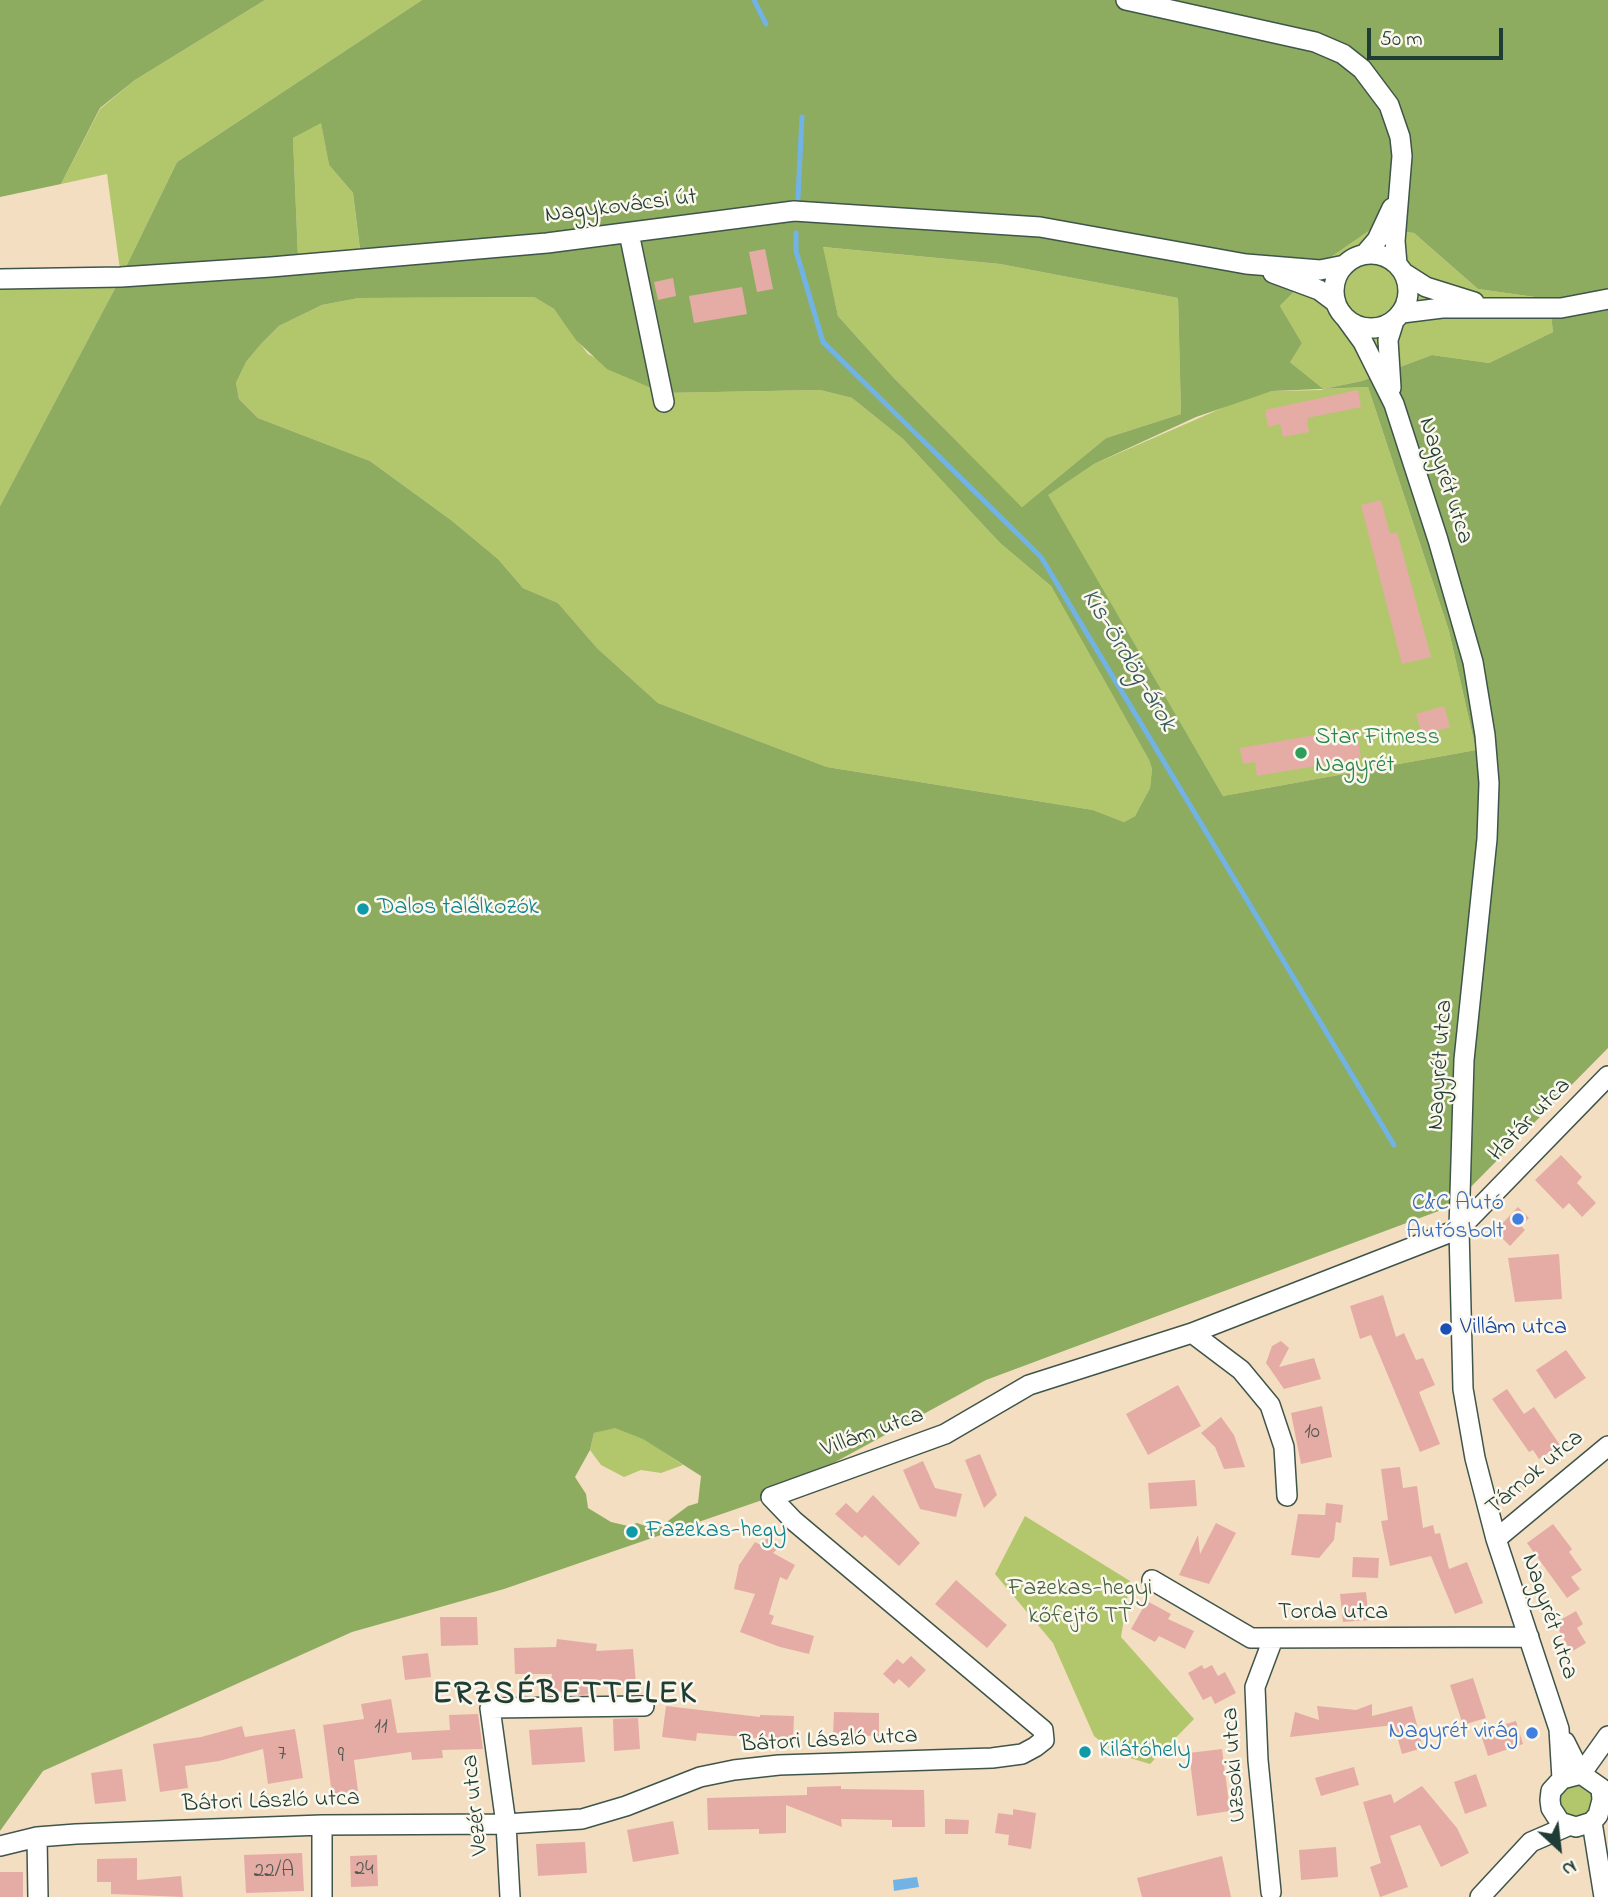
<!DOCTYPE html>
<html>
<head>
<meta charset="utf-8">
<style>
	body { margin:0 }
	#map { position:relative; width:1608px; height:1897px; overflow:hidden; background:#f3dec1; font-family:"Indie Flower",sans-serif }
	canvas { display:block }
	.north { position:absolute; left:1524px; top:1813px; width:70px; height:70px; -webkit-text-stroke:5px #fbf7ec; paint-order:stroke; rotate:153deg; font-size:19px; font-weight:700; line-height:28px; text-align:center; color:#1f3d34 }
	.north::after { content:''; display:block; margin:auto; width:24px; height:32px; background:#1f3d34; clip-path:polygon(50% 0,100% 100%,50% 72%,0 100%) }
	.scale { position:absolute; left:1367px; top:28px; width:136px; height:32px; box-sizing:border-box; border:4px solid #1f3d34; border-top:0; padding-left:9px; font-size:21px; line-height:24px; white-space:nowrap; color:#1f3d34; -webkit-text-stroke:5px #fbf7ec; paint-order:stroke }
</style>
</head>
<body>
<div id="map">
<canvas width="1608" height="1897"></canvas>
<div class="north">N</div>
<div class="scale">50 m</div>
</div>
<script>
const ctx = document.querySelector('canvas').getContext('2d');
ctx.lineJoin = 'round';
function fill(path, color) { ctx.fillStyle = color; ctx.fill(path, 'evenodd'); }
const poly = rows => new Path2D(rows.map(r => 'M' + r).join(''));
function strokePath(path, color, width, dash) { ctx.strokeStyle = color; ctx.lineWidth = width; ctx.lineCap = dash ? 'butt' : 'round'; ctx.setLineDash(dash || []); ctx.stroke(path); }
function write(font, color, halo, rows, align = 'center') {
  ctx.font = font + ' "Indie Flower",sans-serif'; ctx.lineWidth = 5; ctx.setLineDash([]); ctx.textBaseline = 'middle'; ctx.strokeStyle = halo; ctx.fillStyle = color; for (const [text, x, y, turn = 0] of rows) {
    ctx.save(); ctx.translate(x, y); ctx.rotate((+turn || 0) * Math.PI / 180); ctx.textAlign = isNaN(turn) ? turn : align; if (halo) ctx.strokeText(text, 0, 0); ctx.fillText(text, 0, 0); ctx.restore();
  }
}
const green = poly([
	[265,0,422,0,177,162,121,277,0,506,0,279,121,277,107,174,61,184,100,109,135,80],
	[321,122,329,165,353,193,360,250,298,257,293,138],
	[1373,228,1414,233,1478,289,1549,299,1553,332,1489,363,1432,355,1362,381,1323,389,1368,387,1449,631,1476,750,1223,796,1047,495,1094,464,1245,398,1272,391,1323,390,1289,361,1302,343,1280,306,1321,264],
	[822,247,1000,264,1178,298,1181,414,1106,438,1022,507,893,377,838,316],
	[534,297,554,309,588,354,663,393,820,390,852,398,903,439,1000,543,1051,586,1149,760,1152,769,1150,788,1135,816,1124,822,1093,810,827,767,658,703,597,648,558,603,523,588,498,559,451,520,370,461,258,418,239,399,236,383,246,362,261,344,279,326,322,305,359,298],
	[615,1427,641,1437,683,1465,661,1473,641,1470,624,1477,601,1465,590,1450,594,1433],
	[1025,1516,1130,1581,1121,1637,1194,1719,1150,1764,1117,1754,1094,1736,1053,1643,995,1574],
	[1581,1774,1602,1807,1568,1826,1551,1791]
]);
const forest = poly([
	[0,0,265,0,135,80,100,108,61,184,0,197],
	[422,0,1608,0,1608,1048,1452,1206,986,1380,771,1497,504,1589,352,1632,43,1771,0,1831,0,506,121,277,177,162],
	[321,123,329,165,353,193,360,249,298,257,293,138],
	[1373,228,1414,233,1478,289,1549,299,1553,332,1489,363,1432,355,1362,381,1323,389,1290,362,1302,343,1280,306,1321,264],
	[823,247,1000,264,1178,298,1181,414,1106,438,1022,507,893,377,838,316],
	[534,297,554,309,576,340,607,369,663,393,820,390,852,398,903,439,1000,543,1051,586,1149,760,1152,769,1150,788,1135,816,1124,822,1093,810,827,767,658,703,597,648,558,603,523,588,498,559,451,520,370,461,258,418,239,399,236,383,246,362,261,344,279,326,322,305,359,298],
	[1368,387,1449,631,1476,750,1223,796,1048,495,1094,464,1196,417,1272,391],
	[615,1428,643,1439,701,1476,698,1503,688,1506,664,1524,651,1528,637,1523,628,1526,611,1522,588,1508,586,1494,575,1477,590,1450,594,1433]
]);
const water = poly([
	[917,1877,919,1887,894,1891,893,1880]
]);
const stream = poly([
	[754,0,766,24],
	[798,198,802,117],
	[796,233,796,251,823,342,1041,557,1394,1145]
]);
const building = poly([
	[765,249,773,289,757,292,749,252],
	[673,278,676,296,658,300,654,282],
	[742,287,747,314,694,323,689,296],
	[1358,390,1361,407,1307,418,1309,432,1283,437,1280,424,1268,427,1265,410],
	[1381,500,1390,534,1397,532,1431,657,1402,664,1361,505],
	[1444,706,1450,727,1422,734,1416,714],
	[1356,728,1361,758,1257,776,1255,762,1243,764,1240,748],
	[1561,1155,1582,1177,1577,1183,1596,1203,1582,1217,1569,1203,1563,1209,1535,1180],
	[1518,1207,1529,1218,1521,1226,1525,1230,1510,1246,1495,1231],
	[1559,1254,1562,1299,1515,1302,1508,1258],
	[1383,1295,1396,1337,1404,1333,1416,1360,1423,1358,1435,1385,1419,1392,1440,1444,1420,1452,1371,1335,1360,1339,1350,1306],
	[1281,1341,1289,1348,1279,1367,1314,1358,1321,1379,1284,1389,1266,1363,1272,1346],
	[1566,1350,1586,1378,1555,1399,1536,1370],
	[1178,1385,1201,1426,1148,1455,1126,1414],
	[1507,1389,1524,1414,1534,1407,1560,1445,1539,1459,1533,1450,1529,1452,1492,1399],
	[1322,1406,1332,1457,1301,1464,1291,1413],
	[1221,1417,1234,1435,1245,1467,1224,1469,1215,1447,1201,1433],
	[980,1454,997,1495,984,1508,965,1460],
	[923,1461,935,1488,962,1494,956,1517,920,1509,903,1470],
	[1400,1467,1403,1488,1417,1486,1423,1528,1433,1525,1435,1534,1440,1533,1449,1569,1467,1562,1483,1603,1455,1614,1431,1556,1390,1566,1381,1521,1388,1520,1381,1469],
	[1195,1480,1197,1506,1150,1509,1148,1483],
	[873,1495,920,1543,899,1566,865,1535,862,1538,835,1514,846,1503,857,1513],
	[1326,1503,1343,1505,1341,1523,1336,1522,1334,1540,1319,1558,1291,1555,1298,1514,1325,1515],
	[1216,1523,1236,1533,1209,1584,1179,1575,1198,1535,1200,1554],
	[1553,1524,1572,1549,1569,1552,1582,1570,1571,1577,1580,1589,1567,1598,1527,1543],
	[768,1537,779,1547,773,1553,795,1565,787,1580,780,1577,769,1614,774,1616,771,1624,814,1636,809,1654,780,1647,740,1632,755,1594,734,1589,739,1565,755,1542,761,1545],
	[1353,1557,1379,1558,1378,1578,1352,1577],
	[956,1580,1007,1625,987,1648,935,1604],
	[1366,1592,1369,1620,1343,1622,1340,1594],
	[1147,1601,1171,1614,1168,1619,1194,1631,1185,1649,1159,1636,1155,1642,1131,1629],
	[1576,1611,1583,1624,1577,1628,1586,1643,1571,1652,1555,1623],
	[440,1617,477,1617,478,1645,441,1646],
	[557,1639,597,1644,596,1651,633,1649,636,1684,591,1688,590,1694,582,1695,550,1690,552,1674,515,1674,514,1648,556,1647],
	[428,1653,431,1677,405,1680,402,1656],
	[911,1656,926,1670,909,1688,899,1679,894,1684,883,1674,897,1659,903,1664],
	[1202,1665,1204,1669,1212,1665,1218,1676,1225,1672,1236,1693,1215,1704,1211,1696,1203,1700,1188,1673],
	[1473,1678,1486,1718,1463,1725,1450,1685],
	[391,1699,397,1733,450,1730,449,1715,478,1714,483,1749,442,1750,443,1758,412,1760,411,1752,354,1760,358,1791,332,1795,323,1725,364,1719,361,1704],
	[1372,1704,1372,1716,1412,1706,1423,1748,1402,1754,1394,1725,1290,1737,1295,1712,1319,1720,1317,1706,1356,1710],
	[666,1706,760,1717,760,1715,794,1716,793,1741,697,1733,696,1741,662,1737],
	[834,1712,879,1713,879,1736,833,1735],
	[638,1718,640,1749,614,1751,613,1719],
	[1516,1721,1523,1744,1488,1756,1480,1732],
	[242,1726,245,1737,295,1729,303,1778,268,1784,263,1749,219,1761,185,1766,188,1788,160,1792,153,1744,201,1737],
	[582,1727,585,1762,532,1765,529,1730],
	[1222,1749,1230,1811,1197,1816,1189,1753],
	[1354,1767,1359,1785,1321,1796,1315,1778],
	[122,1769,126,1801,95,1804,91,1773],
	[1476,1774,1487,1806,1465,1814,1454,1782],
	[841,1786,841,1789,924,1790,925,1827,892,1827,892,1820,841,1819,842,1827,786,1805,786,1833,759,1834,759,1829,708,1830,707,1798,807,1795,807,1787],
	[1422,1786,1457,1828,1469,1853,1441,1867,1420,1825,1390,1836,1408,1887,1380,1897,1370,1867,1381,1863,1363,1802,1391,1794,1394,1803],
	[1013,1809,1036,1813,1031,1849,1008,1845,1009,1835,995,1833,998,1813,1013,1815],
	[945,1819,969,1820,968,1834,945,1834],
	[673,1821,679,1854,633,1862,627,1830],
	[585,1842,587,1873,538,1876,536,1844],
	[1336,1847,1338,1877,1301,1880,1299,1850],
	[302,1853,304,1891,246,1893,244,1855],
	[377,1855,378,1886,351,1887,350,1856],
	[1222,1856,1231,1897,1142,1897,1137,1878],
	[137,1858,137,1880,181,1876,183,1897,111,1894,111,1882,116,1882,97,1882,97,1859],
	[0,1872,23,1872,23,1897,0,1897]
]);
const minor = poly([
	[1126,0,1315,42,1343,54,1362,69,1389,105,1400,137,1402,156,1395,241,1397,264],
	[629,233,664,402],
	'1334 291a37 37 0 1 1 74 0a37 37 0 1 1-74 0Z',
	[1365,254,1377,240,1392,208],
	[1273,273,1319,290,1335,302],
	[1404,273,1426,287,1474,302],
	[0,279,121,277,271,267,547,243,794,211,1040,227,1246,264,1320,270,1345,265],
	[1402,313,1442,308,1561,308,1608,299],
	[1347,320,1363,342,1394,404,1438,540,1473,662,1485,735,1489,783,1487,839,1464,1060,1459,1229,1463,1389,1475,1458,1496,1539,1559,1729,1562,1779],
	[1391,388,1388,340,1394,321],
	[1192,1333,1241,1370,1270,1405,1284,1447,1287,1496],
	[1496,1539,1608,1446],
	[1152,1580,1251,1638,1529,1637],
	[1565,1742,1581,1774,1601,1788,1602,1800,1598,1815,1592,1822,1576,1827,1560,1822,1551,1808,1550,1800,1551,1791,1562,1779,1581,1774],
	[1581,1774,1608,1736],
	[1592,1822,1604,1897],
	[322,1825,322,1897],
	[37,1837,38,1897],
	[0,1846,37,1837,76,1834,322,1825,506,1824,582,1819,626,1806,700,1777,734,1770,779,1765,992,1758,1022,1754,1035,1747,1044,1740,1043,1730,794,1521,771,1497,945,1434,1029,1385,1192,1333,1459,1229,1608,1076],
	[1271,1892,1258,1760,1255,1687,1273,1639],
	[510,1897,506,1824,490,1708,644,1706],
	[1480,1897,1531,1842,1568,1826]
]);
const markers = [
	[1301,753,7,"#2e9e5b"],
	[363,909,7,"#0f9aa8"],
	[1518,1219,7,"#3f7fe0"],
	[1446,1329,7,"#1a4fb4"],
	[632,1532,7,"#0f9aa8"],
	[1532,1733,7,"#3f7fe0"],
	[1085,1752,7,"#0f9aa8"]
];
const numberNames = [
	["10",1312,1434],
	["11",381,1729],
	["7",282,1756],
	["9",341,1758],
	["24",364,1871],
	["22/A",274,1873]
];
const streetNames = [
	["Nagykovácsi út",621,208,-7],
	["Nagyrét utca",1444,481,72],
	["Nagyrét utca",1442,1065,-86],
	["Határ utca",1531,1121,-46],
	["Villám utca",873,1434,-20],
	["Tárnok utca",1536,1474,-40],
	["Torda utca",1333,1614],
	["Nagyrét utca",1548,1617,71],
	["Bátori László utca",829,1742,-3],
	["Uzsoki utca",1236,1765,-94],
	["Bátori László utca",271,1803,-2],
	["Vezér utca",477,1805,-96]
];
const leisureNames = [
	["Star Fitness",1315,739],
	["Nagyrét",1315,767]
];
const cultureNames = [
	["Dalos találkozók",377,909],
	["Fazekas-hegy",646,1532],
	["Kilátóhely",1099,1752]
];
const shopNames = [
	["C&C Autó",1504,1205],
	["Autósbolt",1504,1233],
	["Nagyrét virág",1518,1733]
];
const transitNames = [
	["Villám utca",1460,1329]
];
const parkNames = [
	["Fazekas-hegyi",1080,1590],
	["kőfejtő TT",1080,1618]
];
const waterNames = [
	["Kis-Ördög-árok",1127,661,59]
];
const districtNames = [
	["ERZSÉBETTELEK",565,1697]
];
fill(green, '#b2c76c');
fill(forest, '#8dac60');
fill(water, '#72b3e6');
strokePath(stream, '#72b3e6', 5);
fill(building, '#e5aca6');
strokePath(minor, '#3f5549', 22);
strokePath(minor, '#fff', 19);
for (const [x, y, r, color] of markers) { const dot = new Path2D(); dot.arc(x, y, r, 0, 2 * Math.PI); ctx.fillStyle = color; ctx.fill(dot); strokePath(dot, '#fbf7ec', 2.5); }
write('21px', '#505950', null, numberNames);
write('24px', '#1f3d34', '#fbf7ec', streetNames);
write('24px', '#27864d', '#fbf7ec', leisureNames, 'left');
write('24px', '#0d838f', '#fbf7ec', cultureNames, 'left');
write('24px', '#366cbe', '#fbf7ec', shopNames, 'right');
write('24px', '#164399', '#fbf7ec', transitNames, 'left');
write('24px', '#446042', '#fbf7ec', parkNames);
write('italic 26px', '#345a60', '#fbf7ec', waterNames);
ctx.letterSpacing = '2px';
write('bold 32px', '#1f3d34', '#fbf7ec', districtNames);
ctx.letterSpacing = '0px';
</script>
</body>
</html>
